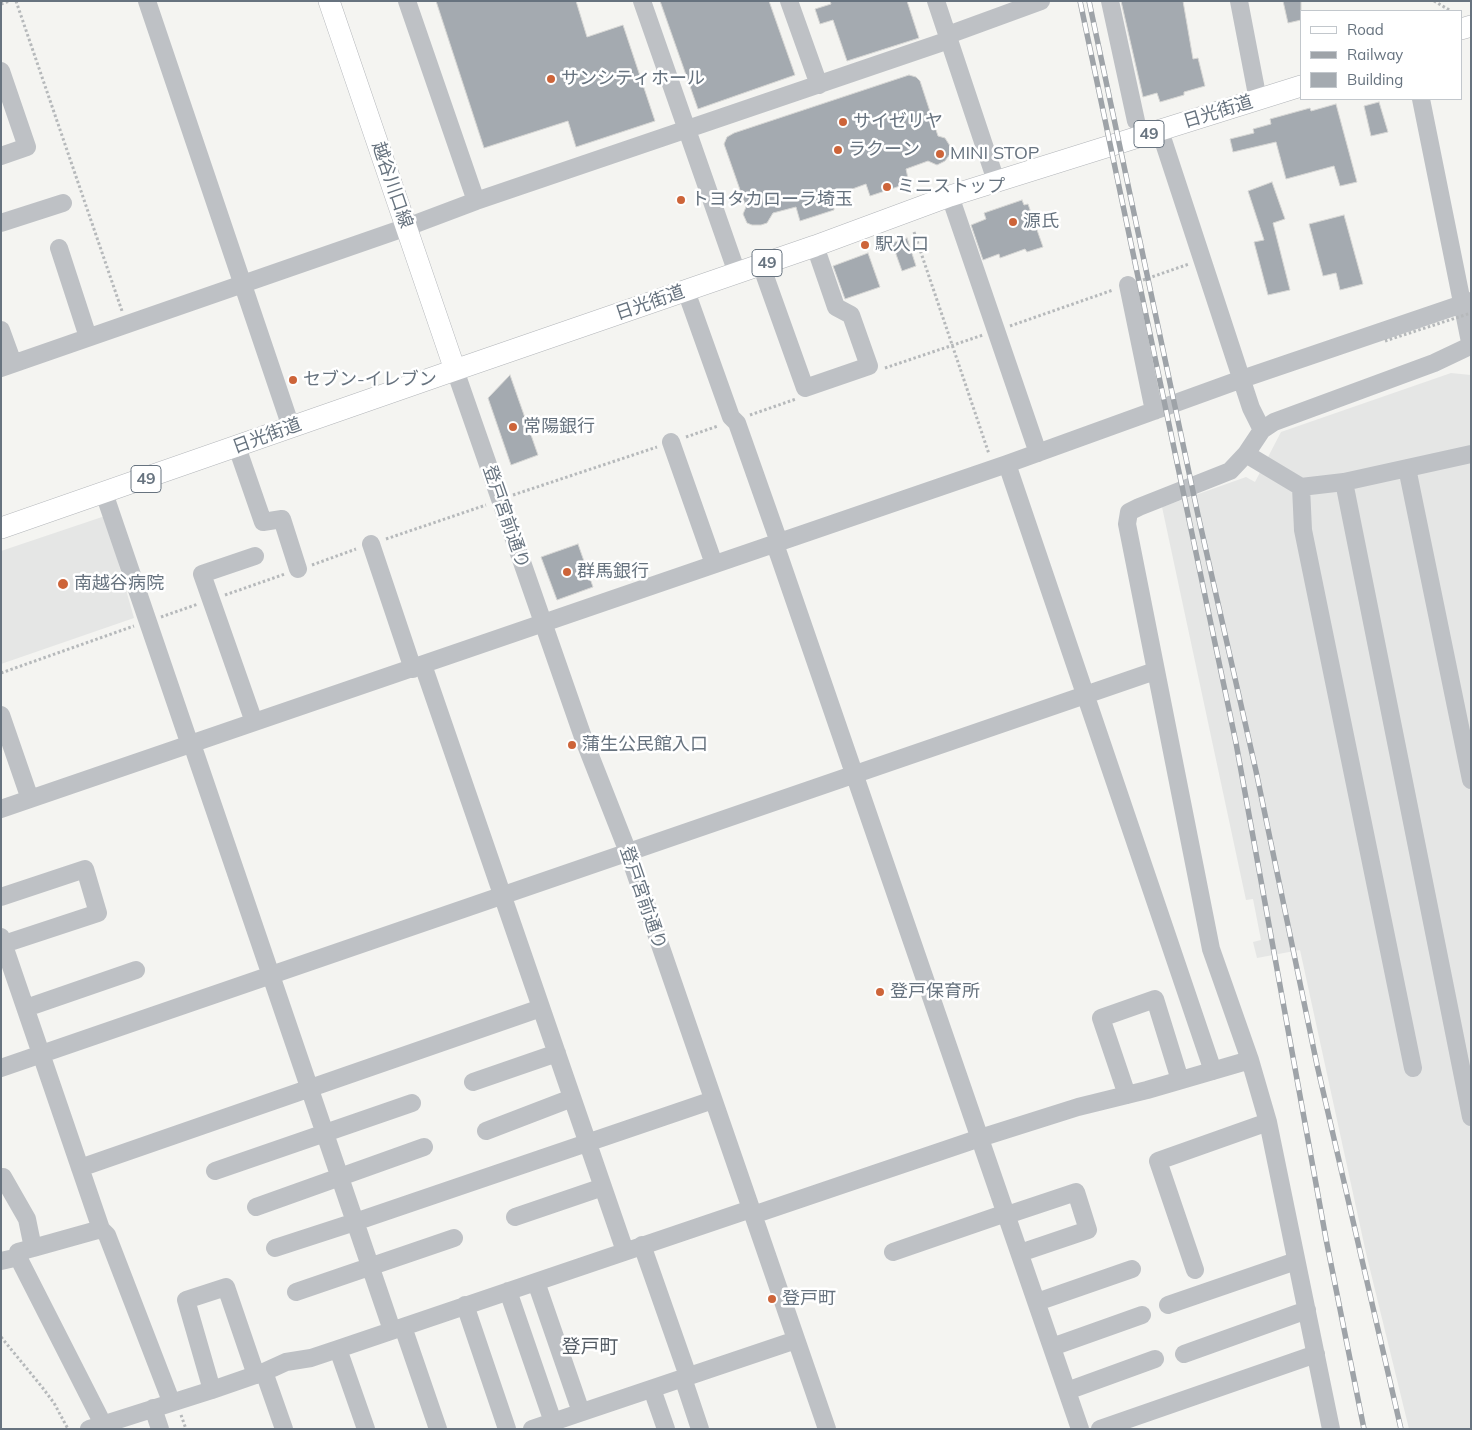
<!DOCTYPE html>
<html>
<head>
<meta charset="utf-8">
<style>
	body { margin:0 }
	#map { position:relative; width:1472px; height:1430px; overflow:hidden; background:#f4f4f1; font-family:Mulish,sans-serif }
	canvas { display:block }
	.frame { position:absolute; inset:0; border:2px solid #67737f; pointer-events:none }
	.legend { position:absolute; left:1300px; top:10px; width:162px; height:90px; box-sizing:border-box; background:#fff; border:1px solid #c2c7cc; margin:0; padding:6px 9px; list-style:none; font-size:15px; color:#67737f }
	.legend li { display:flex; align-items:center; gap:10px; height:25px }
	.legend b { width:25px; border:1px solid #c2c7cc }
</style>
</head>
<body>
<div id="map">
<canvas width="1472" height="1430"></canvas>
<div class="frame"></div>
<ul class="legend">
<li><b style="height:6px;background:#fff"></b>Road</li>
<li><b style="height:6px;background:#9ea3a8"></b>Railway</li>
<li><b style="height:14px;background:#a4aab0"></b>Building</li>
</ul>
</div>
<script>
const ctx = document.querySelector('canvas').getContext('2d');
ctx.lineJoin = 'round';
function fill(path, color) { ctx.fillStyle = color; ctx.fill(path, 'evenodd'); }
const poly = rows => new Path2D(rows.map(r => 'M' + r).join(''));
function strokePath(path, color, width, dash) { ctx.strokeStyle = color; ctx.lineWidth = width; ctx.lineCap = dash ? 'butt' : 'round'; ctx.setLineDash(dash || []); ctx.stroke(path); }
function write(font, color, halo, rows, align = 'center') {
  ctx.font = font + ' Mulish,"Noto Sans JP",sans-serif'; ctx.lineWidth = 5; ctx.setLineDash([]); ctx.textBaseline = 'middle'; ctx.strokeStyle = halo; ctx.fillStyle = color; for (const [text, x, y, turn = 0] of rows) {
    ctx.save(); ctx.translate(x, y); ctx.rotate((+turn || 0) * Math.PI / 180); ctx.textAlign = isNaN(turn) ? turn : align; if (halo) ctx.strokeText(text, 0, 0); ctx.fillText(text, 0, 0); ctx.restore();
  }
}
const built = poly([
	[1451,373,1471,375,1471,1429,1409,1429,1366,1253,1300,950,1257,958,1253,942,1261,940,1253,899,1246,900,1162,507,1246,477,1255,482,1281,432],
	[105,516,134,618,1,664,1,551]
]);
const building = poly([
	[436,1,576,1,587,37,623,25,655,121,576,147,568,121,484,148,436,1],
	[660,1,769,1,795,75,698,109,660,1],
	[830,1,907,1,919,38,847,61,833,20,820,24,815,9,831,4,830,1],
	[1121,1,1183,1,1193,59,1198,58,1205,86,1184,92,1184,95,1160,102,1157,93,1143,97,1121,1],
	[1283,1,1301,1,1301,20,1288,23,1283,1],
	[909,75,916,77,920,81,938,136,945,138,950,146,950,154,945,161,937,165,928,161,906,169,909,183,870,196,866,184,833,196,834,210,800,221,796,207,773,213,767,223,761,225,752,225,747,223,743,214,746,207,724,144,727,137,734,133,909,75],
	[1379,102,1388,132,1371,136,1364,106,1379,102],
	[1336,104,1357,182,1340,186,1334,166,1286,179,1276,142,1233,152,1230,139,1254,133,1253,129,1271,124,1270,119,1310,108,1311,111,1336,104],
	[1272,182,1285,219,1273,223,1290,290,1268,295,1254,242,1264,240,1248,191,1272,182],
	[1022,200,1024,205,1028,204,1043,247,1027,252,1025,249,1000,258,999,254,983,260,971,225,986,219,984,213,1022,200],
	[1344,215,1363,284,1340,290,1336,273,1323,276,1309,224,1344,215],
	[907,238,916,266,902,271,892,243,907,238],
	[868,253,880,287,845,299,833,266,868,253],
	[510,375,538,455,511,465,488,398,510,375],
	[578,544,593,587,557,600,541,557,578,544]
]);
const path = poly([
	[16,1,122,311],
	[1434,1,1451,11],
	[1,4,10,1],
	[914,232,989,454],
	[1143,280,1189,264],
	[1010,326,1113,290],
	[885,368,983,335],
	[750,415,796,399],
	[686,437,718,426],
	[513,495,657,447],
	[386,539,486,505],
	[312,565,356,549],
	[225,595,285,574],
	[161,617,198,604],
	[1,673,134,626],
	[1,1337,42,1387,54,1403,68,1429],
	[181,1415,186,1429]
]);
const minor = poly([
	[147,1,291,427],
	[407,1,476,201],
	[642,1,737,273],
	[789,1,819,85],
	[936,1,996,181],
	[1110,1,1136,121],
	[1239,1,1258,100],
	[948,35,1041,1],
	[1,71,27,147,1,156],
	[1421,99,1471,347],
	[1160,131,1251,408,1262,430],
	[950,196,1038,453],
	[1,223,63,203],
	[59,248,88,337],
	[761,265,805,388,869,366,851,315,836,307,815,246],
	[1128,285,1154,411],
	[686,291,731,417,737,423,779,542],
	[1,330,13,363],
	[1,368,407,227,476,201,949,40],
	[455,370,584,740,628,852,827,1429],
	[671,442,714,564],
	[237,447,263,522,282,519,298,569],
	[1246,454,1301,487,1344,482,1471,454],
	[1007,464,1213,1071],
	[1407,468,1471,780],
	[1344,482,1471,1117],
	[1301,487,1303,530,1413,1068],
	[104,493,190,745],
	[371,544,413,669],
	[775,544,1080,1429],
	[423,665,625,1251],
	[1,715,30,799],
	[254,722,202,574,255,556],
	[192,744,392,1330],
	[1,809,1007,464,1242,379,1471,301],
	[1,897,85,869,98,913,4,944],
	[1,937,101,1229,107,1235,171,1401],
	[26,1008,136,970],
	[1,1068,1155,671],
	[473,1082,557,1053],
	[1127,1095,1101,1018,1155,999,1180,1080],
	[486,1131,572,1098],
	[80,1168,541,1008],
	[215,1171,412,1103],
	[1,1177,3,1177,27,1219,33,1248,18,1252,20,1261,103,1424,103,1429],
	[256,1207,424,1147],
	[753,1215,980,1138,1078,1107,1147,1090,1250,1060],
	[1007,1215,1076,1192,1088,1230,1020,1253],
	[515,1217,603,1187],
	[642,1245,688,1376],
	[33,1248,101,1229],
	[275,1248,355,1222,713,1100],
	[893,1252,1006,1213],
	[1,1261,19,1257],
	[1195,1270,1158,1161,1268,1122],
	[536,1282,581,1412],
	[508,1291,553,1422],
	[296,1292,454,1238],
	[1037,1302,1132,1269],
	[465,1305,507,1429],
	[1168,1305,1296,1261],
	[403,1327,438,1429],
	[1052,1347,1142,1315],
	[338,1349,366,1429],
	[1184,1354,1307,1310],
	[264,1372,284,1429],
	[683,1378,700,1429],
	[652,1389,666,1429],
	[212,1390,186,1300,226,1287,256,1375],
	[1067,1391,1155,1359],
	[153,1408,160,1429],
	[89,1429,212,1390,264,1372,286,1362,311,1358,338,1349,751,1209],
	[532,1429,796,1340],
	[1100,1429,1316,1354],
	[1331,1429,1268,1122,1250,1060,1211,949,1127,524,1129,512,1139,507,1230,471,1246,454,1262,430,1274,422,1434,363,1470,346]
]);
const major = poly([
	[329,1,455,370],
	[1461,29,1471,26],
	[1,528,455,370,815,246,950,196,1301,86]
]);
const rail = poly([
	[1080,1,1236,743,1326,1239,1364,1429],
	[1089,1,1198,515,1256,771,1317,1065,1401,1429]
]);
const pathBridge = poly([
	[1385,341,1471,313]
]);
const markers = [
	[551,79,5,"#cd6439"],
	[843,122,5,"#cd6439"],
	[838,150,5,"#cd6439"],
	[940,154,5,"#cd6439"],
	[887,187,5,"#cd6439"],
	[681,200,5,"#cd6439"],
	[1013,222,5,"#cd6439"],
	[865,245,5,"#cd6439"],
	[293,380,5,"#cd6439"],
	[513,427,5,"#cd6439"],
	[567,572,5,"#cd6439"],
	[63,584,6,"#cd6439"],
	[572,745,5,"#cd6439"],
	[880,992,5,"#cd6439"],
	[772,1299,5,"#cd6439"]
];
const shields = [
	[1149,134,30],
	[767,263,30],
	[146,479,30]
];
const shieldNames = [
	["49",1149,134],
	["49",767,263],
	["49",146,479]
];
const poiNames = [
	["サンシティホール",561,79],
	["サイゼリヤ",853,122],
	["ラクーン",848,150],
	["MINI STOP",950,154],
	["ミニストップ",897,187],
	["トヨタカローラ埼玉",691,200],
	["源氏",1023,222],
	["駅入口",875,245],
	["セブン-イレブン",303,380],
	["常陽銀行",523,427],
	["群馬銀行",577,572],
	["南越谷病院",74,584],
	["蒲生公民館入口",582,745],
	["登戸保育所",890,992],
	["登戸町",782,1299]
];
const streetNames = [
	["日光街道",1218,112,-17],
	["越谷川口線",392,185,71],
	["日光街道",650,303,-19],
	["日光街道",267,436,-20],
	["登戸宮前通り",506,517,71],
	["登戸宮前通り",643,898,71]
];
const neighbourhoodNames = [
	["登戸町",590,1347]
];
fill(built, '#e5e6e5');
fill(building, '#a4aab0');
strokePath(building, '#d6d6d4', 1);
strokePath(major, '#b2b5b9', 22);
strokePath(path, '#b6b9bb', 3, [2.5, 2.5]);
strokePath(minor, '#bec1c5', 18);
strokePath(major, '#fff', 21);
strokePath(rail, '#9ea3a8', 5.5);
strokePath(rail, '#fff', 4, [11]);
strokePath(pathBridge, '#b6b9bb', 3, [2.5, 2.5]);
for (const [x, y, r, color] of markers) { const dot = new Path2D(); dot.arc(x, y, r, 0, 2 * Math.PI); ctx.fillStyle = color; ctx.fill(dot); strokePath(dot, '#fff', 2); }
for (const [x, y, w] of shields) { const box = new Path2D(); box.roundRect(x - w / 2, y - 13.5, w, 27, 4); ctx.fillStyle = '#fff'; ctx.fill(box); strokePath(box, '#67737f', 1); }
write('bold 16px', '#67737f', null, shieldNames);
write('18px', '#67737f', '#fff', poiNames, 'left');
write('18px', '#67737f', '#fff', streetNames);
write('19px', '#545c65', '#fff', neighbourhoodNames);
</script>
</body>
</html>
